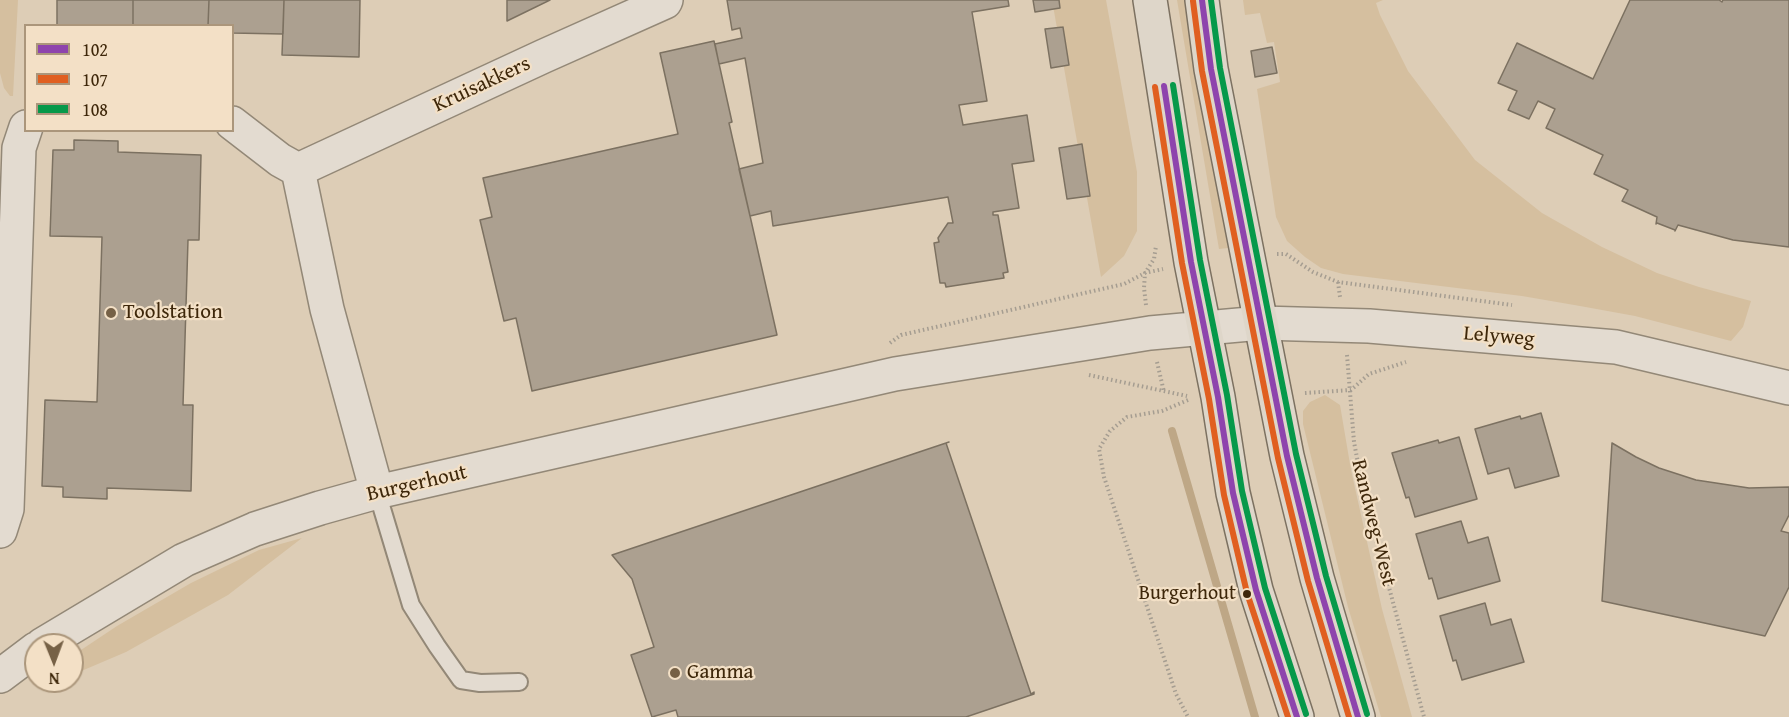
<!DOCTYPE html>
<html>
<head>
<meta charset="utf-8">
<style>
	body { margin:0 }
	#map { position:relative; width:1789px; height:717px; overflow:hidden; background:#ddcdb6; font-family:"Gentium Book Plus",serif }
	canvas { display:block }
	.legend { position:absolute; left:24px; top:24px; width:210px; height:108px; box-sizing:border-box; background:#f3e0c6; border:2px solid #ab967b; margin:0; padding:8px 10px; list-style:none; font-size:18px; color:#3e270a }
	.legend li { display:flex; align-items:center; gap:12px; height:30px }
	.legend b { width:30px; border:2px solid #ab967b }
	.north { position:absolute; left:24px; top:633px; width:60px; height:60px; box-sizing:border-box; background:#f3e0c6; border:2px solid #ab967b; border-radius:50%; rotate:179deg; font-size:16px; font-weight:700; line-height:24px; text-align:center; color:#3e270a }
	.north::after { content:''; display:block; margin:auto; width:21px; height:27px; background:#766146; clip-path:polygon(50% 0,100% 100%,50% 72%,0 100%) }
</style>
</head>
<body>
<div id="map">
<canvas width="1789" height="717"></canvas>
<ul class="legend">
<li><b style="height:8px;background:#8e44ad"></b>102</li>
<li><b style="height:8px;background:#e05f20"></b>107</li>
<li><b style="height:8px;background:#06994a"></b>108</li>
</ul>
<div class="north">N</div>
</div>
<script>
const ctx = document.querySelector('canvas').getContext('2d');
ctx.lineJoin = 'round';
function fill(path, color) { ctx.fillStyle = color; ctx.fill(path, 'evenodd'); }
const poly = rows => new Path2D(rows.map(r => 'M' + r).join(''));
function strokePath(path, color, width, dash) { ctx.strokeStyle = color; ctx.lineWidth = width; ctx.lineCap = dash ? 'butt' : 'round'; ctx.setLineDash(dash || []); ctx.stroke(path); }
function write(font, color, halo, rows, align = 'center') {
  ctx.font = font + ' "Gentium Book Plus",serif'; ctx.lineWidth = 4.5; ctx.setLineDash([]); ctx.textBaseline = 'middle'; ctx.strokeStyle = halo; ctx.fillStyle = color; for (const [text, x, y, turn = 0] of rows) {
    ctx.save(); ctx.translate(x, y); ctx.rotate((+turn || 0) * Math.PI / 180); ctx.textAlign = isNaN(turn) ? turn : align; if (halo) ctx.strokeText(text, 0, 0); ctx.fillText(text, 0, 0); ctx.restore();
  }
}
const green = poly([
	[0,0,18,0,13,96,10,96,4,88,0,73],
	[1052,0,1106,0,1137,172,1137,231,1124,256,1101,277],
	[1177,0,1187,0,1228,248,1219,249],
	[1243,0,1383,0,1376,3,1380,15,1408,71,1475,160,1542,213,1602,247,1657,273,1699,287,1751,301,1743,327,1731,341,1635,316,1580,306,1522,296,1343,274,1321,268,1305,257,1287,241,1276,217,1257,89,1280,82,1274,42,1267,43,1260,13,1245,15],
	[1325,395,1340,405,1351,470,1382,609,1412,717,1381,717,1348,607,1303,424,1303,411,1310,402],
	[302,538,228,595,126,652,72,675,72,656,117,626,191,583,259,550]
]);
const stream = poly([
	[1172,431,1255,717]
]);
const building = poly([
	[57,0,133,0,133,26,57,26,57,0],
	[133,0,209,0,208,26,133,26,133,0],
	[209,0,284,0,283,34,232,33,232,26,208,26,209,0],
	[284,0,360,0,359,57,282,55,284,0],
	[507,0,550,0,507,21,507,0],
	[727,0,1008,0,1009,6,972,12,987,101,959,105,963,125,1027,115,1034,161,1012,164,1019,208,993,212,993,215,998,215,1008,272,1003,273,1004,278,946,287,945,283,940,283,934,243,939,242,938,238,948,223,953,223,948,197,773,226,771,211,750,216,739,169,763,163,745,58,719,64,715,44,742,38,740,28,732,30,727,0],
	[1033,0,1059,0,1060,8,1035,12,1033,0],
	[1630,0,1719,0,1722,2,1723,0,1789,0,1789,247,1733,240,1678,225,1675,231,1675,230,1657,223,1656,224,1657,217,1622,201,1628,190,1594,174,1603,155,1546,128,1555,109,1538,101,1529,119,1508,110,1517,91,1498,83,1517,43,1593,79,1630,0],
	[1063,27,1069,65,1051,68,1045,29,1063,27],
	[714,41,732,122,729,123,777,335,532,391,516,318,504,321,480,220,492,217,483,178,678,134,660,53,714,41],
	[1272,47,1277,73,1255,77,1251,51,1272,47],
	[74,140,118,141,118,152,201,155,199,240,188,240,183,405,193,405,191,491,107,488,107,499,63,497,63,487,42,486,45,400,97,402,102,237,50,236,53,150,74,150,74,140],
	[1082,144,1090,196,1067,199,1059,148,1082,144],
	[1541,413,1559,476,1515,488,1509,468,1488,474,1475,429,1520,416,1521,419,1541,413],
	[1459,437,1477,499,1415,517,1409,497,1406,498,1392,453,1438,440,1439,443,1459,437],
	[949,442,946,443,1031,694,1034,692,1034,694,966,717,678,717,676,710,652,717,631,655,654,647,632,579,612,555,949,442],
	[1612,443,1636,457,1659,468,1696,480,1749,488,1789,487,1789,515,1781,531,1789,533,1789,587,1765,636,1602,601,1612,443],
	[1461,521,1468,543,1488,537,1500,581,1438,599,1432,578,1429,579,1416,534,1461,521],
	[1485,603,1491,625,1511,619,1524,662,1462,680,1456,660,1453,661,1440,616,1485,603]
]);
const path = poly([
	[1277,254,1286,254,1313,272,1338,282,1512,305],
	[1338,282,1340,297],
	[1146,305,1144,288,1145,273,1154,259,1156,246],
	[890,343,901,335,1124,284,1145,273,1163,269],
	[1347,355,1354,442,1364,495,1424,717],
	[1157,362,1164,392],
	[1089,375,1187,396],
	[1305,393,1351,390,1369,374,1406,362],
	[1188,400,1162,411,1127,417,1110,431,1099,449,1104,477,1176,694,1188,717]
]);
const service = poly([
	[377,492,411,605,437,646,461,680,480,683,519,682]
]);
const minor = poly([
	[232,123,280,160,298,170,544,56,665,2,666,0],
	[298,170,327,309,377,492],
	[0,531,7,509,19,148,26,127]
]);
const tertiary = poly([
	[42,645,184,560,255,529,320,508,377,492,895,374,1150,333,1261,323,1369,326,1616,347,1789,388],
	[0,676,36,649]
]);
const primary = poly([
	[1150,0,1191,262,1218,397,1233,493,1256,590,1297,717],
	[1202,0,1211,69,1287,456,1317,578,1358,717]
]);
const bus1 = poly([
	[1202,0,1211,69,1287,456,1317,578,1358,717],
	[1164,86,1191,262,1218,397,1233,493,1256,590,1297,717]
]);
const bus2 = poly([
	[1193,1,1202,71,1278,458,1308,581,1349,717],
	[1155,87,1182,263,1209,399,1224,495,1247,593,1288,717]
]);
const bus3 = poly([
	[1211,0,1220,68,1296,454,1326,576,1367,714],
	[1173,85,1200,260,1227,395,1242,491,1265,588,1306,714]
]);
const markers = [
	[111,313,6,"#766146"],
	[1247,594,5,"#3e270a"],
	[675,673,6,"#766146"]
];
const busNames = [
	["Burgerhout",1236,594]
];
const streetNames = [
	["Kruisakkers",482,85,-25],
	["Lelyweg",1499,337,5],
	["Burgerhout",417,484,-13],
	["Randweg-West",1373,523,76]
];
const poiNames = [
	["Toolstation",123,313],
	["Gamma",687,673]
];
fill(green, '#d5bf9f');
strokePath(stream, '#bea786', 8);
fill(building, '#aca090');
strokePath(building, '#7c7161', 1.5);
strokePath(service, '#938877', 20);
strokePath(minor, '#938877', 36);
strokePath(tertiary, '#938877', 36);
strokePath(primary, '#7c7161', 36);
strokePath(path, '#a59d91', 4, [1.5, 3]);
strokePath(service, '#e3dbd0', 16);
strokePath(minor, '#e3dbd0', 33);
strokePath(tertiary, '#e3dbd0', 33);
strokePath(primary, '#ded6c9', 33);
strokePath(bus1, '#8e44ad', 6);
strokePath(bus2, '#e05f20', 6);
strokePath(bus3, '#06994a', 6);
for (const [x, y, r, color] of markers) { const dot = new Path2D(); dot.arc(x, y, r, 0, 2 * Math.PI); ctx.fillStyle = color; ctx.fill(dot); strokePath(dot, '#f3e0c6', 2); }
write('20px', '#3e270a', '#f3e0c6', busNames, 'right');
write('21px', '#3e270a', '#f3e0c6', streetNames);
write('21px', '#3e270a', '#f3e0c6', poiNames, 'left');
</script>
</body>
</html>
